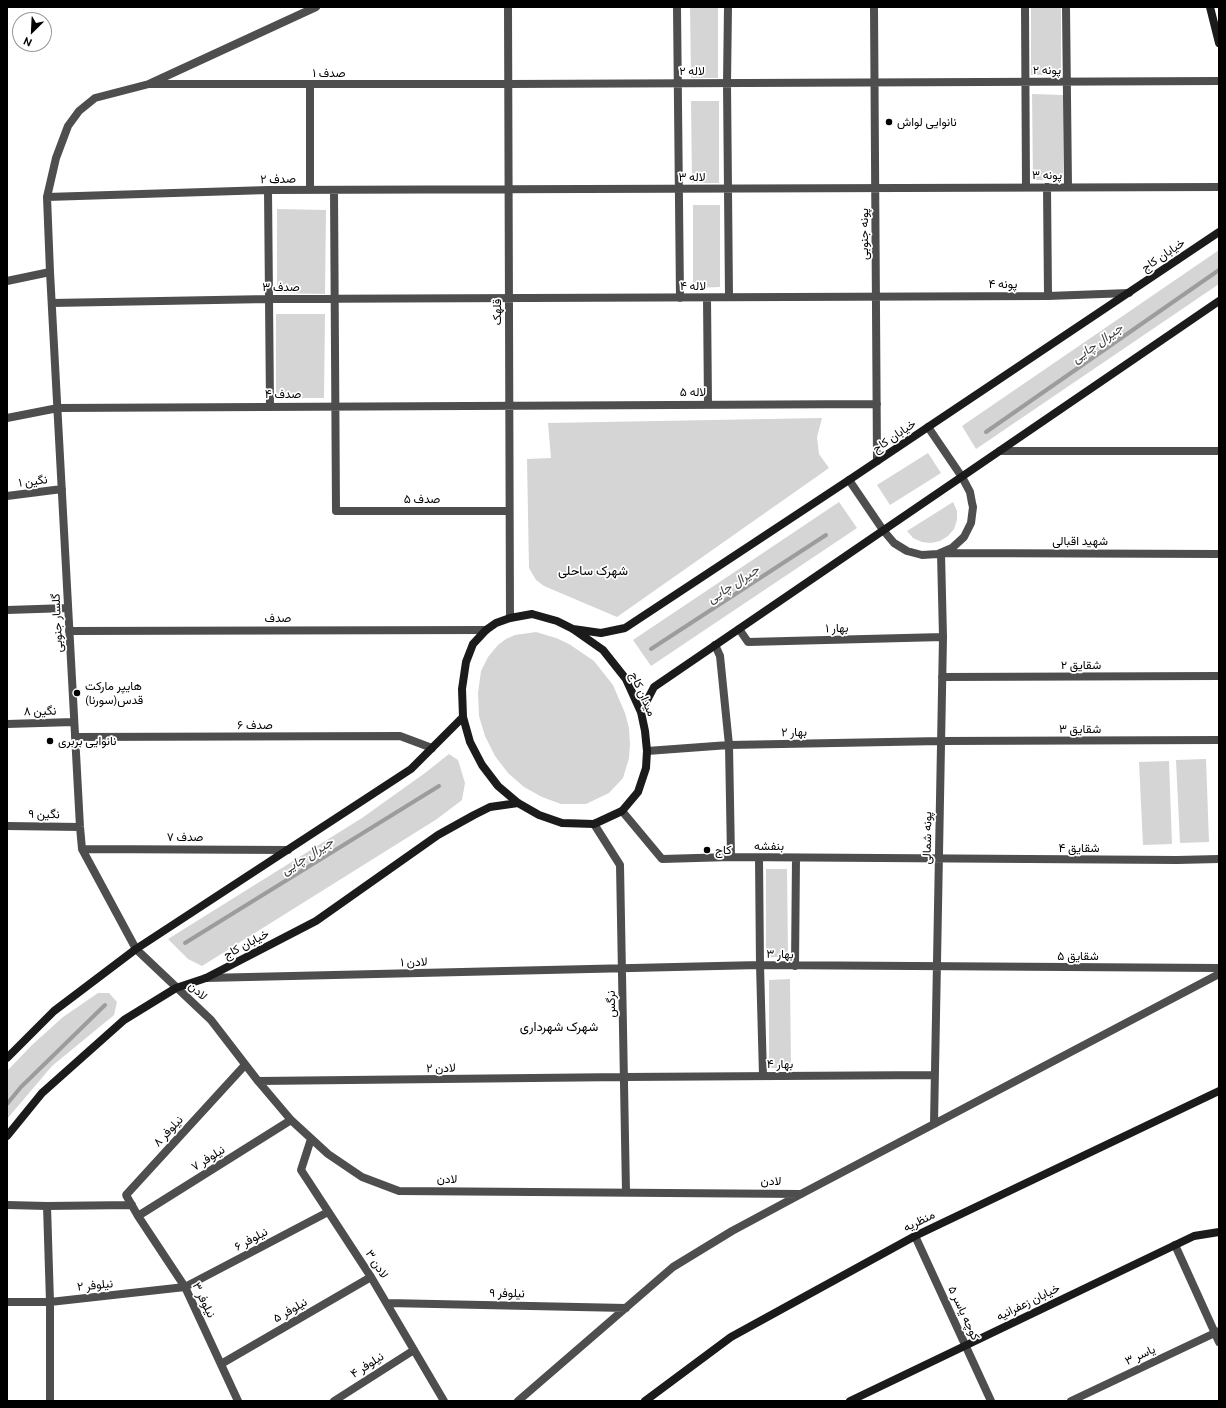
<!DOCTYPE html>
<html>
<head>
<meta charset="utf-8">
<style>
	body { margin:0 }
	#map { position:relative; width:1226px; height:1408px; overflow:hidden; background:#fff; font-family:Ubuntu,sans-serif }
	canvas { display:block }
	.frame { position:absolute; inset:0; border:8px solid #000; pointer-events:none }
	.north { position:absolute; left:12px; top:12px; width:40px; height:40px; box-sizing:border-box; background:#fff; border:1px solid #999; border-radius:50%; rotate:204deg; font-size:11px; font-weight:700; line-height:16px; text-align:center; color:#000 }
	.north::after { content:''; display:block; margin:auto; width:14px; height:18px; background:#000; clip-path:polygon(50% 0,100% 100%,50% 72%,0 100%) }
</style>
</head>
<body>
<div id="map">
<canvas width="1226" height="1408"></canvas>
<div class="frame"></div>
<div class="north">N</div>
</div>
<script>
const ctx = document.querySelector('canvas').getContext('2d');
ctx.lineJoin = 'round';
function fill(path, color) { ctx.fillStyle = color; ctx.fill(path, 'evenodd'); }
const poly = rows => new Path2D(rows.map(r => 'M' + r).join(''));
function strokePath(path, color, width, dash) { ctx.strokeStyle = color; ctx.lineWidth = width; ctx.lineCap = dash ? 'butt' : 'round'; ctx.setLineDash(dash || []); ctx.stroke(path); }
function write(font, color, halo, rows, align = 'center') {
  ctx.font = font + ' Ubuntu,Vazirmatn,sans-serif'; ctx.lineWidth = 3.5; ctx.setLineDash([]); ctx.textBaseline = 'middle'; ctx.strokeStyle = halo; ctx.fillStyle = color; for (const [text, x, y, turn = 0] of rows) {
    ctx.save(); ctx.translate(x, y); ctx.rotate((+turn || 0) * Math.PI / 180); ctx.textAlign = isNaN(turn) ? turn : align; if (halo) ctx.strokeText(text, 0, 0); ctx.fillText(text, 0, 0); ctx.restore();
  }
}
const green = poly([
	[690,7,718,7,718,78,691,78],
	[1031,7,1061,7,1061,75,1031,75],
	[1032,94,1063,95,1063,180,1033,180],
	[691,101,719,101,719,183,692,183],
	[693,205,720,205,720,287,693,288],
	[277,209,326,210,325,294,277,293],
	[1219,250,1219,284,976,449,962,426],
	[276,314,325,314,324,398,276,398],
	[822,418,817,437,819,454,829,468,617,617,544,586,536,580,529,568,527,459,551,458,548,423],
	[928,453,941,473,890,505,877,485],
	[839,502,857,528,651,666,633,640],
	[953,502,957,511,957,520,954,529,948,536,940,541,931,543,922,542,913,538,907,531],
	[536,632,556,638,569,644,594,661,613,685,625,713,629,728,630,744,629,758,623,778,609,793,586,804,561,804,542,797,524,787,508,773,495,756,485,736,479,716,478,693,481,671,488,657,498,645,506,639,515,635],
	[449,754,458,760,465,783,462,800,437,819,202,966,188,959,168,939,362,818,425,773],
	[1206,759,1209,842,1180,843,1176,760],
	[1169,761,1172,844,1143,845,1139,762],
	[766,869,787,869,788,957,766,957],
	[790,979,791,1068,769,1068,769,980],
	[98,993,109,993,117,1002,114,1015,52,1066,7,1119,7,1071,32,1045,63,1017]
]);
const stream = poly([
	[986,432,1219,270],
	[651,649,826,535],
	[185,943,439,786],
	[7,1104,21,1087,105,1005]
]);
const street = poly([
	[508,7,510,618],
	[677,7,680,298],
	[728,7,727,83,729,297],
	[874,7,877,461],
	[1025,7,1026,187],
	[1066,7,1068,187],
	[149,84,509,84,1219,81],
	[310,85,310,190],
	[1047,187,1048,296],
	[268,190,270,406],
	[334,190,336,511,509,511],
	[47,197,268,190,1219,187],
	[50,272,47,197,56,158,68,126,79,111,95,98,149,84,316,7],
	[7,281,50,272,80,827,82,849,136,949,211,1020,258,1081,291,1120,328,1154,362,1177,399,1191,801,1194],
	[707,298,708,404],
	[52,303,269,299,1048,296,1129,293],
	[7,418,58,408,877,404],
	[1000,451,1219,451],
	[849,480,883,530,894,543,907,551,922,555,938,554,952,548,964,537,971,523,973,507,972,503,970,492,962,477,928,427],
	[7,496,62,489],
	[7,610,68,608],
	[739,629,748,642,943,637],
	[69,631,486,630],
	[715,645,720,656,729,745,731,857],
	[942,677,1219,676],
	[7,724,74,722],
	[75,737,400,736,432,748],
	[647,751,729,745,941,741,1219,740],
	[622,811,662,859,731,857,1177,860,1219,859],
	[594,824,620,865,626,1192],
	[7,826,80,827],
	[82,849,288,850],
	[759,858,760,965,763,1076],
	[795,966,796,858],
	[206,978,760,965,1219,968],
	[258,1081,624,1077,935,1075],
	[934,1124,943,637,941,553,1219,554],
	[311,1139,301,1170,371,1277,444,1401],
	[7,1205,47,1206,132,1205],
	[47,1206,50,1302,50,1401],
	[138,1216,291,1120],
	[915,1236,991,1401],
	[1175,1245,1219,1342],
	[7,1302,50,1302,185,1287,328,1212],
	[387,1303,626,1308],
	[221,1364,371,1277],
	[238,1401,185,1287,138,1216,126,1195,245,1065],
	[334,1401,414,1350],
	[518,1401,673,1267,732,1231,801,1194,1219,974],
	[1071,1401,1219,1331]
]);
const secondary = poly([
	[1210,7,1219,43],
	[532,614,557,621,573,629,603,650,626,679,641,712,645,731,647,751,646,768,638,792,622,811,594,824,562,823,539,815,518,803,498,786,482,765,470,742,463,717,462,689,466,662,473,644,486,630,496,623,510,618,532,614],
	[573,629,601,633,625,628,849,480,1219,232],
	[641,712,654,687,1219,301],
	[7,1058,54,1011,136,949,411,769,463,717],
	[7,1136,42,1093,124,1020,176,988,206,978,316,921,438,835,474,815,490,807,518,803],
	[645,1401,731,1337,915,1236,1219,1091],
	[850,1401,1194,1236,1219,1232]
]);
const markers = [
	[889,122,4,"#000"],
	[77,693,4,"#000"],
	[50,741,4,"#000"],
	[707,850,4,"#000"]
];
const streetNames = [
	["پونه ۲",1047,70],
	["لاله ۲",692,71],
	["صدف ۱",329,73],
	["پونه ۳",1047,175],
	["لاله ۳",692,177],
	["صدف ۲",278,179,-1],
	["پونه جنوبی",864,234,-90],
	["خیابان کاج",1163,255,-34],
	["پونه ۴",1003,284],
	["لاله ۴",693,286],
	["صدف ۳",281,287],
	["قلهک",497,312,-90],
	["لاله ۵",693,392],
	["صدف ۴",283,394],
	["خیابان کاج",894,436,-34],
	["نگین ۱",33,481,-7],
	["صدف ۵",422,499],
	["شهید اقبالی",1080,541],
	["صدف",278,618],
	["گلسار جنوبی",57,623,-93],
	["بهار ۱",837,628,-1],
	["شقایق ۲",1081,665],
	["میدان کاج",643,694,66],
	["نگین ۸",40,711,-1],
	["صدف ۶",255,725],
	["شقایق ۳",1080,729],
	["بهار ۲",794,732,-1],
	["نگین ۹",44,814,1],
	["صدف ۷",185,837],
	["پونه شمالی",927,838,-89],
	["بنفشه",769,846],
	["شقایق ۴",1079,848],
	["خیابان کاج",246,944,-28],
	["بهار ۳",780,954,1],
	["شقایق ۵",1078,956],
	["لادن ۱",414,962,-1],
	["لادن",198,991,43],
	["نرگس",611,1004,-91],
	["بهار ۴",780,1064],
	["لادن ۲",441,1068,-1],
	["نیلوفر ۸",168,1131,-47],
	["نیلوفر ۷",208,1158,-32],
	["لادن",447,1179],
	["لادن",771,1181,1],
	["منظریه",919,1221,-26],
	["نیلوفر ۶",251,1239,-28],
	["لادن ۳",377,1264,57],
	["نیلوفر ۲",95,1285,-6],
	["نیلوفر ۹",507,1293,1],
	["نیلوفر ۳",204,1300,64],
	["خیابان زعفرانیه",1028,1302,-26],
	["نیلوفر ۵",290,1310,-30],
	["کوچه یاسر ۵",964,1313,65],
	["یاسر ۳",1140,1355,-25],
	["نیلوفر ۴",367,1365,-33]
];
const poiNames = [
	["نانوایی لواش",897,122],
	["هایپر مارکت",85,686],
	["قدس(سورنا)",85,700],
	["نانوایی بربری",58,741],
	["کاج",715,850]
];
const waterNames = [
	["جیرال چایی",1097,343,-35],
	["جیرال چایی",733,584,-33],
	["جیرال چایی",307,856,-32]
];
const neighbourhoodNames = [
	["شهرک ساحلی",593,571],
	["شهرک شهرداری",559,1027]
];
fill(green, '#d5d5d5');
strokePath(stream, '#9c9c9c', 4);
strokePath(street, '#4e4e4e', 8);
strokePath(secondary, '#1b1b1b', 8);
for (const [x, y, r, color] of markers) { const dot = new Path2D(); dot.arc(x, y, r, 0, 2 * Math.PI); ctx.fillStyle = color; ctx.fill(dot); strokePath(dot, '#fff', 1.5); }
write('12px', '#000', '#fff', streetNames);
write('12px', '#000', '#fff', poiNames, 'left');
write('italic 13px', '#3d3d3d', '#fff', waterNames);
write('13px', '#000', '#fff', neighbourhoodNames);
</script>
</body>
</html>
